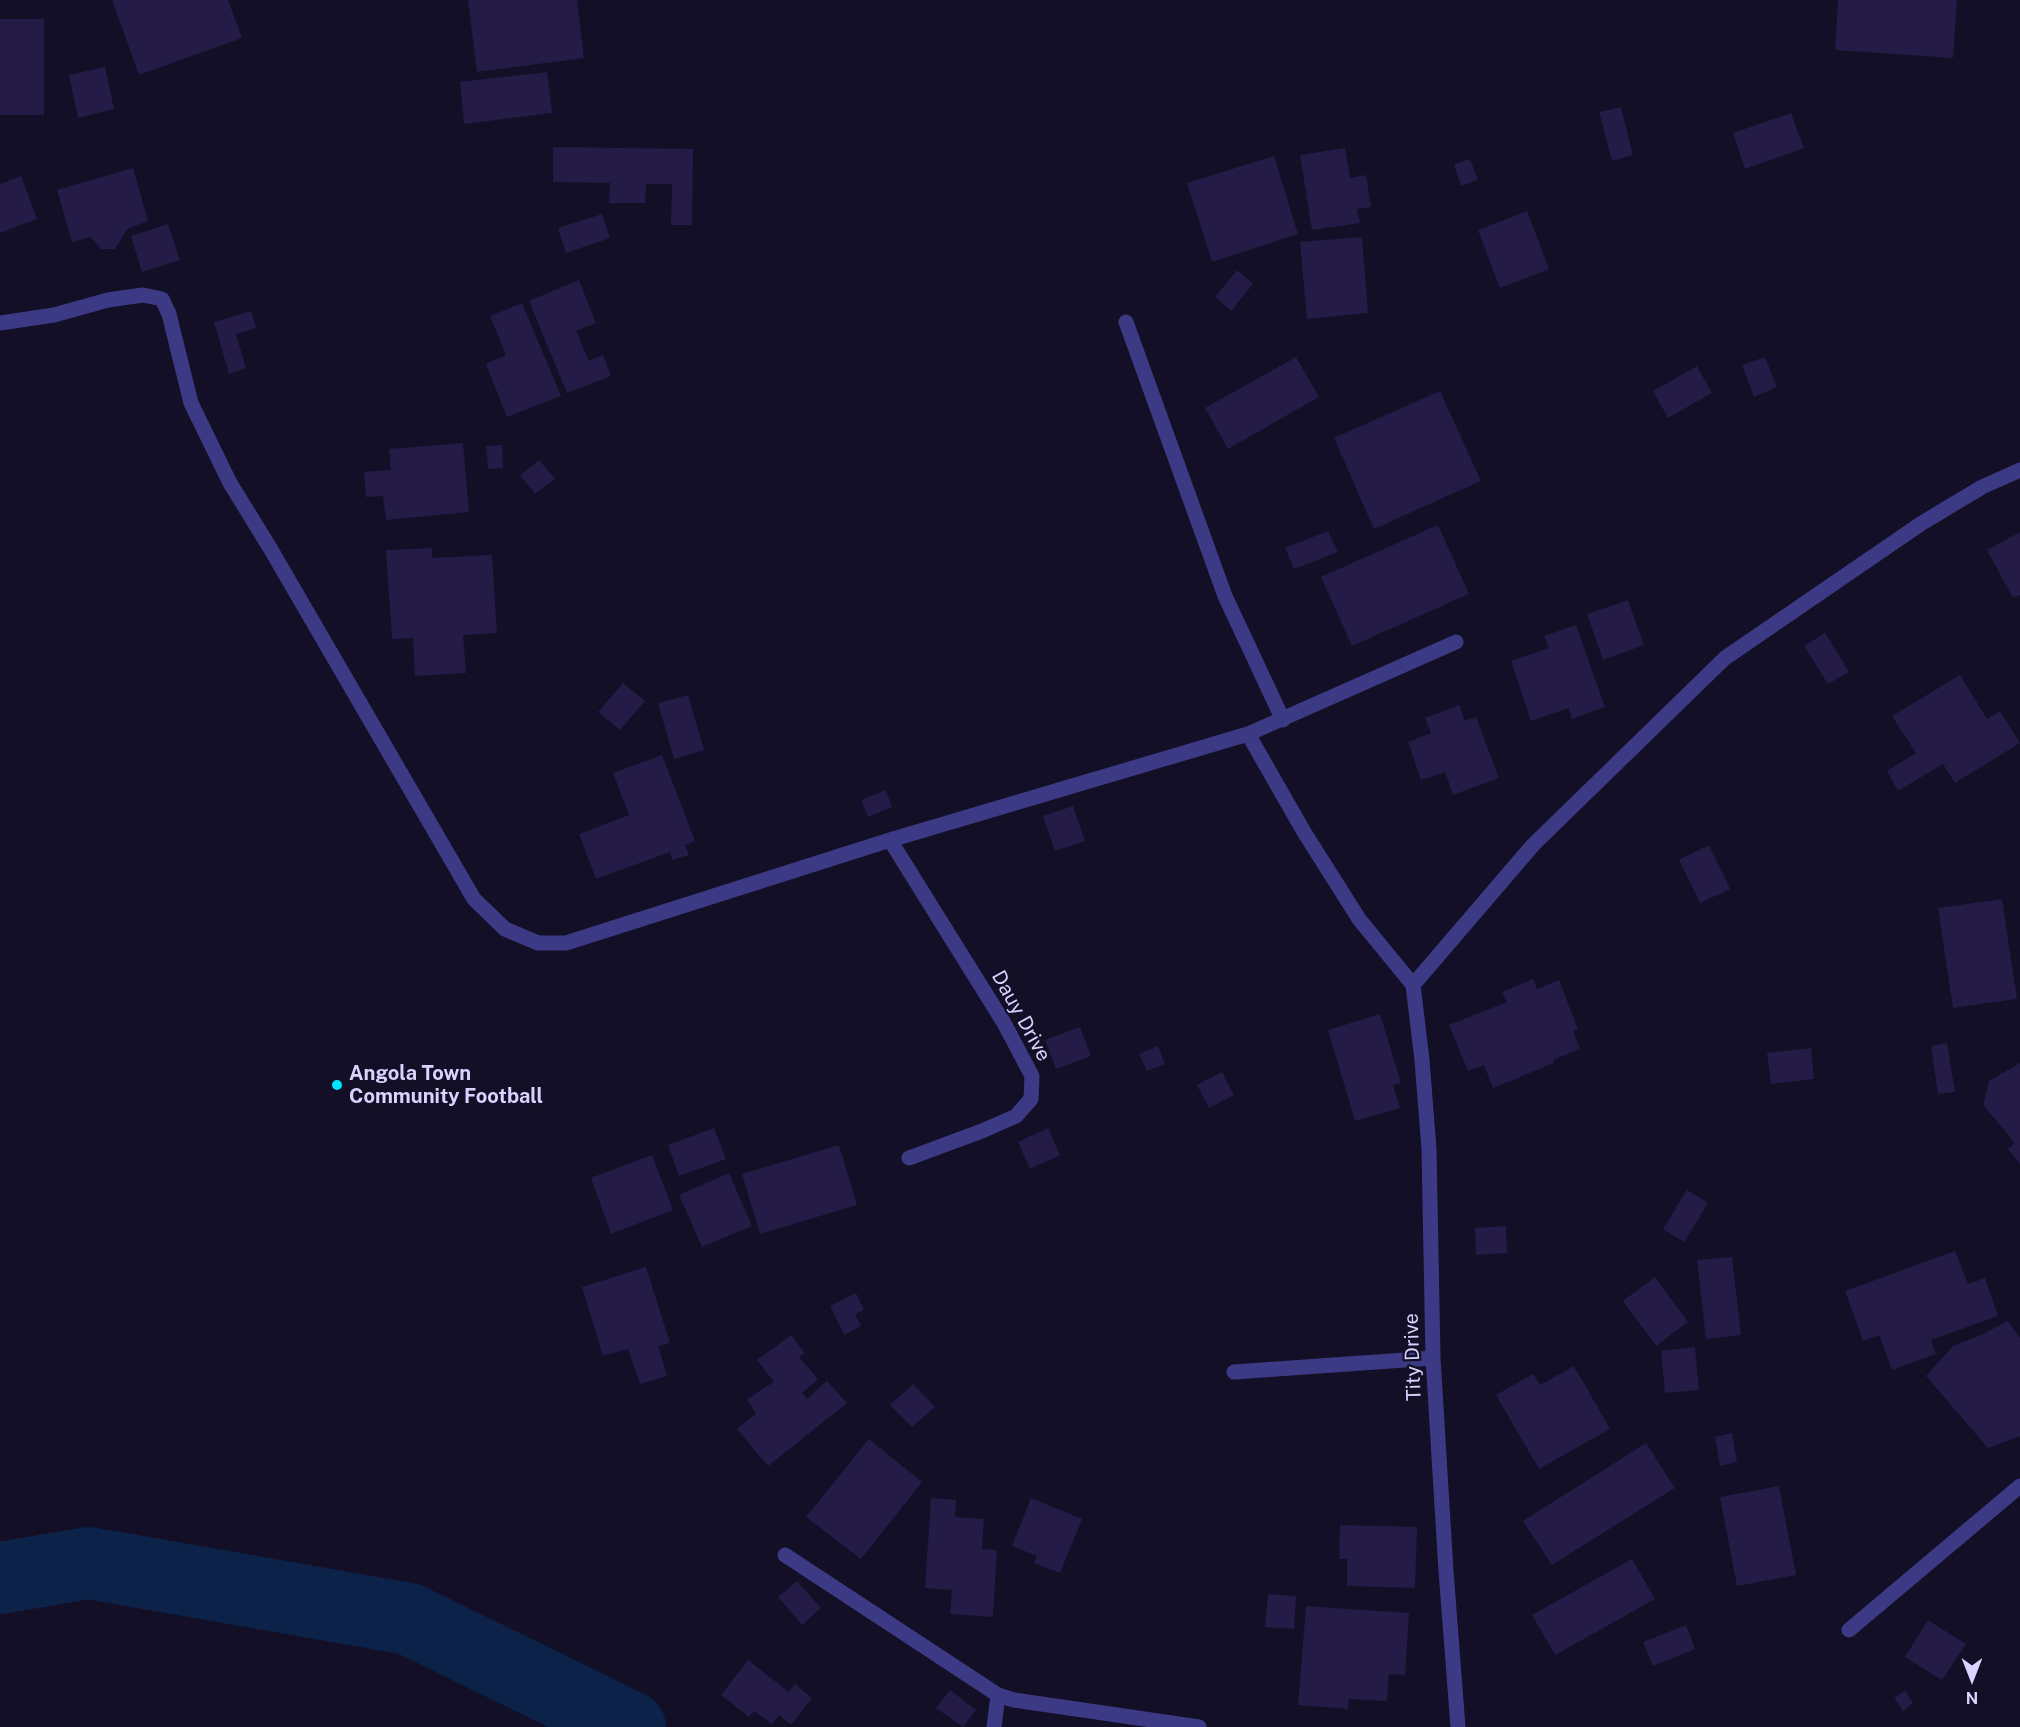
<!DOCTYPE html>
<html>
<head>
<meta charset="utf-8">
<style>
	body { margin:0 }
	#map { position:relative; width:2020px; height:1727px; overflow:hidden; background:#130f26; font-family:"Public Sans",sans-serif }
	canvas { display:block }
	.north { position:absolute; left:1942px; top:1649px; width:60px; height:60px; -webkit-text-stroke:4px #130f26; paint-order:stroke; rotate:180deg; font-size:16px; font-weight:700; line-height:24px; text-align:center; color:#d9d4ff }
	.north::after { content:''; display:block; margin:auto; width:21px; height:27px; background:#d9d4ff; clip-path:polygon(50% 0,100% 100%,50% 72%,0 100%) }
</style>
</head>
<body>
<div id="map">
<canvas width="2020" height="1727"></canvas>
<div class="north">N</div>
</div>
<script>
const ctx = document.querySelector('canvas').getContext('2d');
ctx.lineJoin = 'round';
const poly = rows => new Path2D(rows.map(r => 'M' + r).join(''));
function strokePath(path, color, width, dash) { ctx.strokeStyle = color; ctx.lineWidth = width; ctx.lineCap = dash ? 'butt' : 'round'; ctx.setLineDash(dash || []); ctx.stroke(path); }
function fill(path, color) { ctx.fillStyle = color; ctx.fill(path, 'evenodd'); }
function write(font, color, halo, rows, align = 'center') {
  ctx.font = font + ' "Public Sans",sans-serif'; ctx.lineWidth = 4.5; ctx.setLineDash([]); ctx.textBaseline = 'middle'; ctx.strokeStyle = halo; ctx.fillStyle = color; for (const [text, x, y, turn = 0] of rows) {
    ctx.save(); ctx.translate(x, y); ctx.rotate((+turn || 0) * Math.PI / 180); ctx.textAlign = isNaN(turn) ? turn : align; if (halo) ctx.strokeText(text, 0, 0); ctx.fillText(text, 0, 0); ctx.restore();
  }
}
const river = poly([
	[0,1578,89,1563,409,1619,630,1727]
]);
const building = poly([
	[112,0,228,0,242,38,139,75],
	[468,0,577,0,584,58,477,72],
	[1838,0,1957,0,1953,58,1835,50],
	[0,19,44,19,44,115,0,115],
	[105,67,114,109,78,118,69,75],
	[547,72,552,113,464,124,460,82],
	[1621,107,1633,155,1612,161,1599,112],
	[1791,113,1804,148,1745,169,1733,133],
	[553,147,693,149,692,225,671,225,672,184,646,184,645,203,609,203,610,183,553,182],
	[1345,148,1350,178,1366,175,1371,207,1357,209,1360,223,1312,230,1300,155],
	[1274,156,1298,234,1212,262,1187,183],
	[1470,159,1478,180,1461,186,1454,164],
	[133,168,148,221,127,229,115,249,101,249,91,237,72,242,57,190],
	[21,176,37,219,0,233,0,184],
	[1527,211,1549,269,1500,288,1478,230],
	[602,214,610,238,566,253,558,228],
	[168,224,180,260,142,272,131,236],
	[1362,237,1368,313,1307,319,1300,242],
	[1237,270,1253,284,1231,311,1215,297],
	[579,280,596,323,576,331,589,361,603,355,611,376,567,393,529,301],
	[522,303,561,396,507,417,486,364,506,355,490,316],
	[251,311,256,328,236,334,246,368,229,374,214,322],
	[1296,357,1319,397,1228,449,1205,408],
	[1765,357,1777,387,1754,397,1742,365],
	[1697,366,1712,393,1668,418,1653,391],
	[1440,391,1481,481,1374,529,1334,438],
	[463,443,469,512,386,520,383,496,366,497,364,472,391,470,389,449],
	[502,445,503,468,488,469,486,446],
	[539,460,555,479,535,494,520,475],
	[1438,525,1469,594,1352,646,1321,577],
	[1328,531,1338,552,1294,569,1285,548],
	[2020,532,2020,595,2013,598,1987,550],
	[432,548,432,558,492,555,497,633,463,635,466,673,415,676,413,638,392,639,386,550],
	[1628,600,1644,645,1603,660,1587,614],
	[1576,625,1605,707,1572,719,1569,708,1531,721,1511,661,1549,648,1544,636],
	[1825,633,1849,672,1828,684,1804,646],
	[1960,675,1987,719,2000,711,2020,743,1955,783,1943,764,1898,791,1887,771,1916,753,1892,716],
	[623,683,645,701,620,730,598,712],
	[688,695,704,750,674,759,658,703],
	[1459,705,1465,721,1476,717,1499,778,1453,795,1445,772,1421,780,1408,742,1431,733,1425,718],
	[662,755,695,841,685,845,689,855,672,860,670,852,596,879,579,834,629,815,613,773],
	[886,790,892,807,868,817,861,800],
	[1073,806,1085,841,1055,851,1043,816],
	[1709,845,1730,889,1700,903,1679,860],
	[2002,899,2017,999,1953,1008,1938,908],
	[1533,979,1537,989,1559,980,1578,1029,1573,1031,1580,1049,1553,1060,1554,1063,1493,1088,1484,1065,1468,1071,1449,1025,1507,1002,1502,992],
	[1380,1014,1401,1083,1393,1085,1400,1108,1355,1121,1328,1030],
	[1080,1027,1091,1056,1056,1069,1045,1040],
	[1947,1043,1955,1092,1938,1094,1931,1046],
	[1158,1046,1165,1064,1147,1071,1139,1054],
	[1811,1048,1814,1079,1771,1084,1767,1053],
	[2020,1063,2020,1164,2008,1149,2015,1143,1983,1105,1989,1081],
	[1222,1072,1234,1095,1209,1108,1197,1085],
	[714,1128,726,1159,679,1176,668,1145],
	[1048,1128,1060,1155,1030,1169,1018,1142],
	[839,1145,857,1205,760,1234,742,1174],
	[652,1155,673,1210,611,1234,591,1178],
	[729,1173,752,1226,702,1247,679,1195],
	[1687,1190,1708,1203,1684,1242,1663,1229],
	[1506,1226,1507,1253,1476,1255,1475,1228],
	[1955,1251,1968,1284,1985,1278,1998,1316,1931,1340,1936,1354,1892,1370,1879,1335,1863,1341,1845,1291],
	[1732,1257,1741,1335,1706,1339,1697,1260],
	[646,1267,670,1343,658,1346,667,1376,640,1384,628,1349,603,1356,582,1287],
	[1655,1277,1688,1322,1656,1346,1623,1301],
	[856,1293,864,1310,855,1314,861,1326,844,1335,830,1306],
	[2008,1321,2020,1338,2020,1436,1988,1448,1926,1376,1953,1346,1983,1334],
	[791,1335,805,1353,799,1357,818,1379,802,1393,807,1399,827,1381,847,1403,768,1466,737,1429,756,1414,747,1399,774,1382,757,1360],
	[1695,1347,1699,1390,1665,1393,1661,1351],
	[1574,1366,1610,1429,1539,1469,1496,1395,1533,1374,1540,1385],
	[913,1384,935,1407,912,1427,890,1405],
	[1732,1433,1737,1462,1720,1466,1715,1437],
	[869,1439,922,1482,861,1559,806,1517],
	[1646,1443,1675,1488,1552,1565,1523,1521],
	[1779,1486,1796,1575,1737,1586,1720,1497],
	[931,1498,956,1500,955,1517,984,1519,982,1549,997,1550,993,1617,950,1614,952,1590,925,1588],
	[1031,1498,1082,1519,1060,1573,1034,1563,1037,1556,1012,1546],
	[1340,1525,1417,1527,1415,1588,1347,1586,1347,1559,1339,1559],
	[1632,1559,1655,1599,1555,1655,1532,1615],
	[797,1581,821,1608,802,1625,778,1597],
	[1268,1594,1296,1596,1294,1629,1265,1627],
	[1306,1606,1409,1613,1405,1675,1389,1674,1387,1701,1349,1699,1348,1709,1298,1705],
	[1928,1620,1966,1644,1942,1680,1905,1657],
	[1686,1625,1695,1649,1653,1666,1643,1642],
	[748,1660,789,1692,795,1684,812,1698,791,1725,779,1715,772,1724,754,1711,749,1717,721,1695],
	[950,1690,976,1710,963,1727,936,1708],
	[1905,1691,1913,1703,1903,1711,1894,1698]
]);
const street = poly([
	[1126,322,1225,596,1283,720],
	[0,323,54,315,108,300,143,295,162,299,169,314,191,403,230,483,270,548,474,899,505,929,538,943,566,943,890,840,1248,734,1456,642],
	[1248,734,1304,832,1359,919,1413,985],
	[890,840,1004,1023,1032,1076,1031,1099,1016,1116,982,1131,909,1158],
	[1413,985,1533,845,1725,658,1922,523,1982,487,2020,470],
	[1413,985,1422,1060,1429,1149,1433,1358,1446,1571,1458,1727],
	[1234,1372,1433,1358],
	[785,1555,998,1695,1014,1700,1199,1727],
	[1849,1630,2020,1486],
	[994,1727,998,1695]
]);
const markers = [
	[337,1085,6,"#00e5ff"]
];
const streetNames = [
	["Dauy Drive",1021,1016,61],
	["Tity Drive",1413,1357,-92]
];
const poiNames = [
	["Angola Town",349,1074],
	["Community Football",349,1097]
];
strokePath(river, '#0c2248', 72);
fill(building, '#241b47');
strokePath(street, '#3d3a85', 15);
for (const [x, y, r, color] of markers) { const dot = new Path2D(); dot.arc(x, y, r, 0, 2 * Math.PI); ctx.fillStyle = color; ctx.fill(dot); strokePath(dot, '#130f26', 2); }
write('20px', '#d9d4ff', '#130f26', streetNames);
write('bold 20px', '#d9d4ff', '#130f26', poiNames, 'left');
</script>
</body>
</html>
